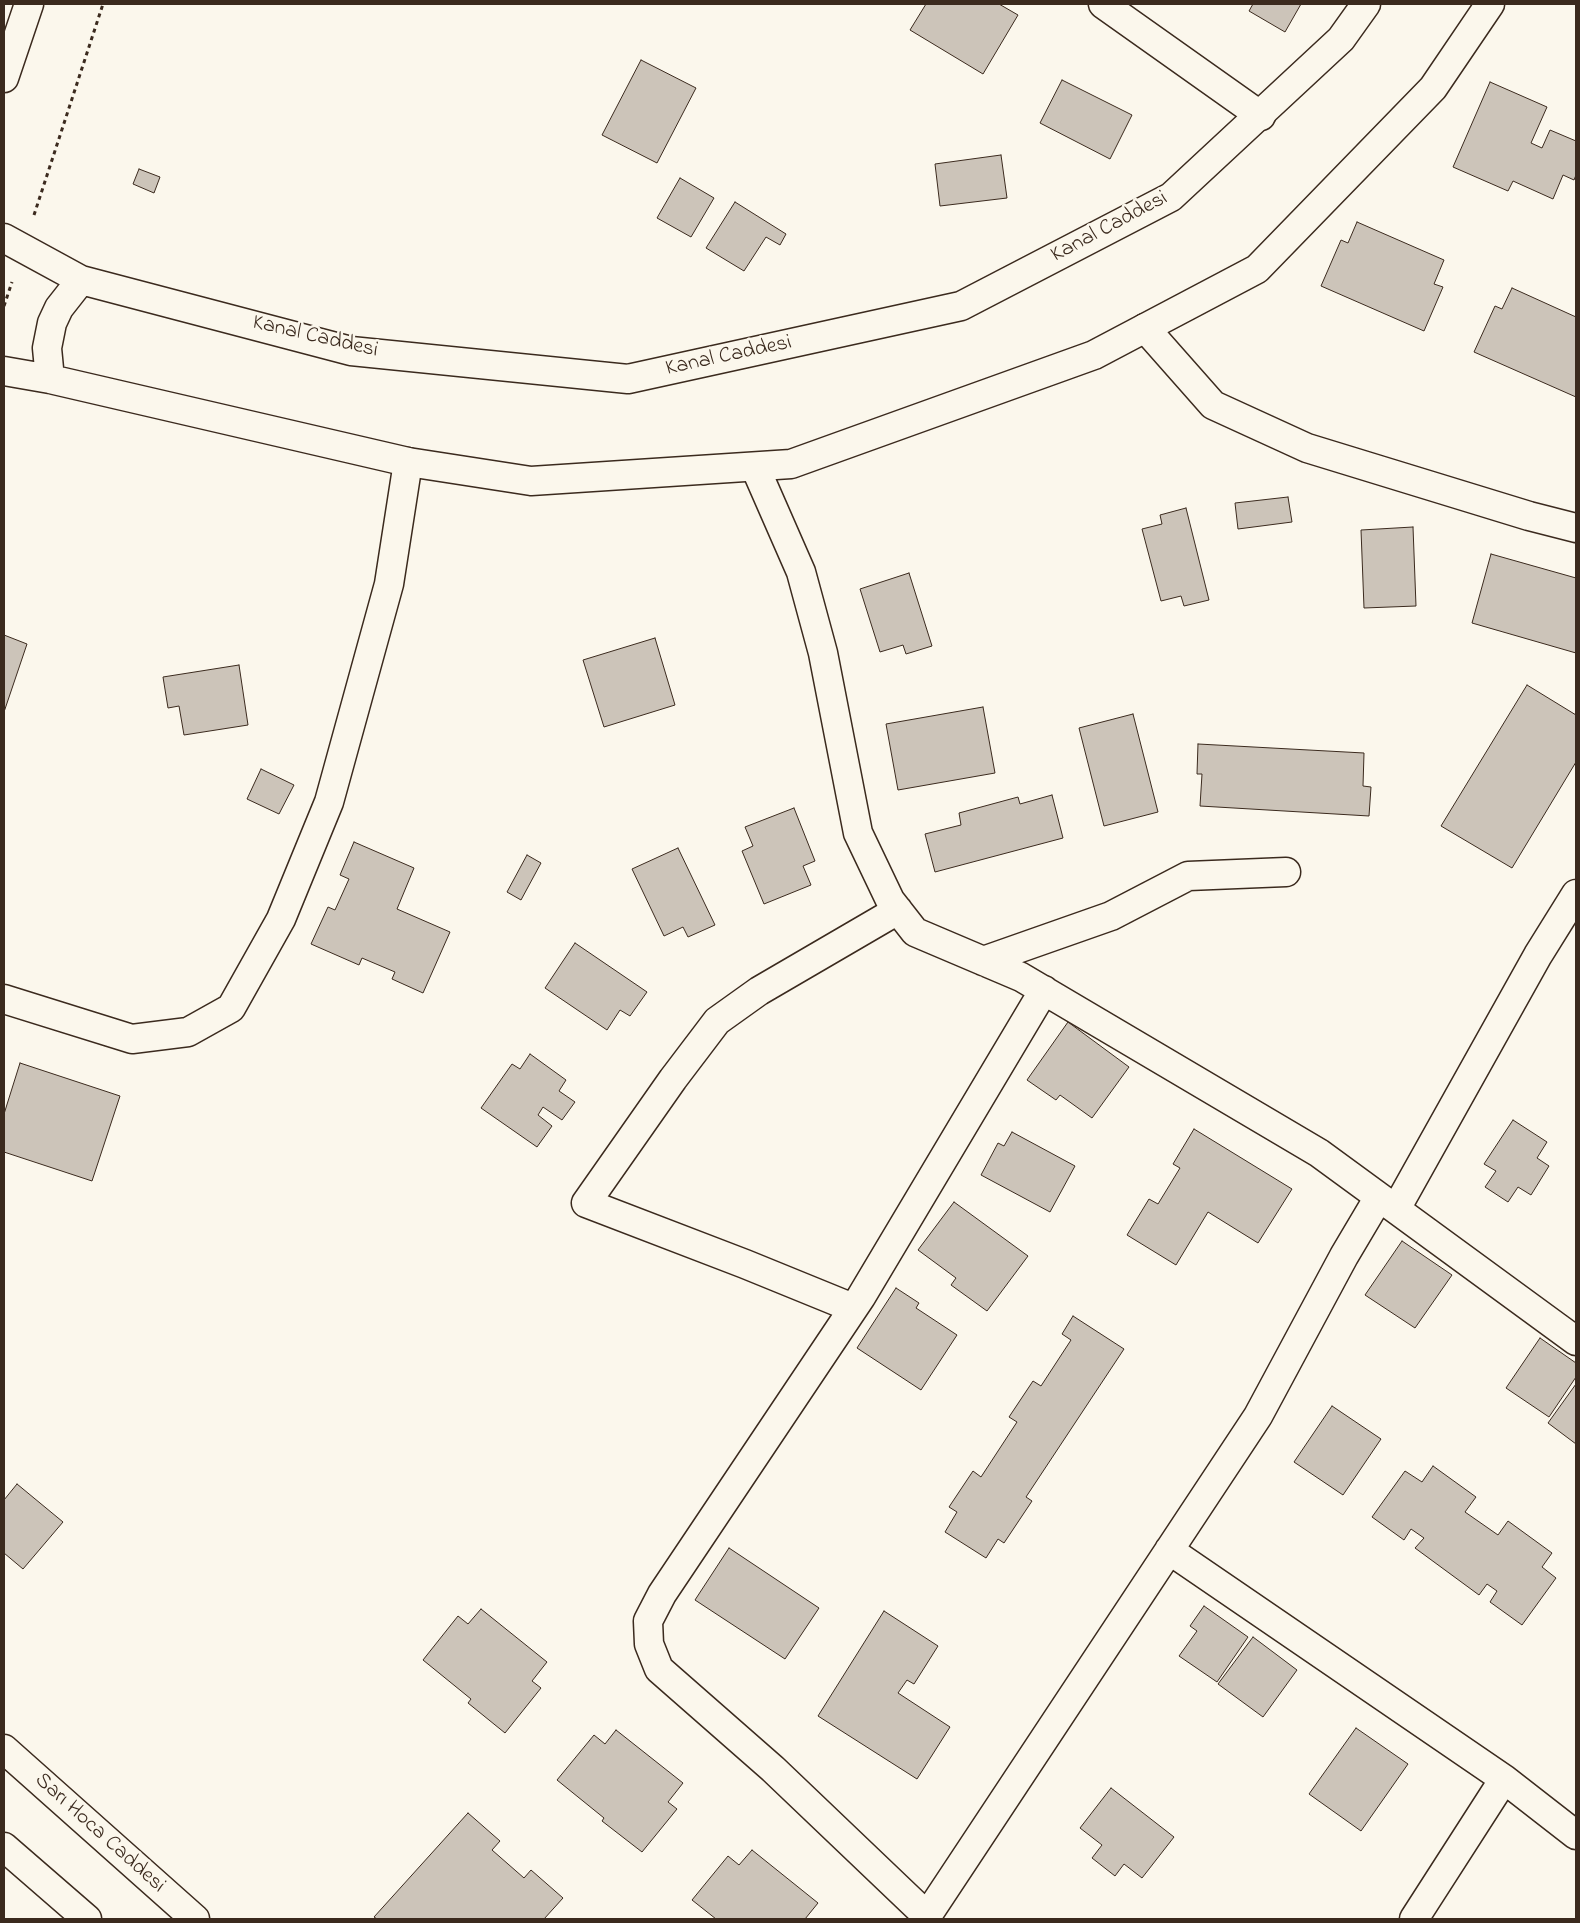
<!DOCTYPE html>
<html>
<head>
<meta charset="utf-8">
<style>
	body { margin:0 }
	#map { position:relative; width:1580px; height:1923px; overflow:hidden; background:#fbf7ec; font-family:"Indie Flower",sans-serif }
	canvas { display:block }
	.frame { position:absolute; inset:0; border:5px solid #3b2a1e; pointer-events:none }
</style>
</head>
<body>
<div id="map">
<canvas width="1580" height="1923"></canvas>
<div class="frame"></div>
</div>
<script>
const ctx = document.querySelector('canvas').getContext('2d');
ctx.lineJoin = 'round';
function fill(path, color) { ctx.fillStyle = color; ctx.fill(path, 'evenodd'); }
const poly = rows => new Path2D(rows.map(r => 'M' + r).join(''));
function strokePath(path, color, width, dash) { ctx.strokeStyle = color; ctx.lineWidth = width; ctx.lineCap = dash ? 'butt' : 'round'; ctx.setLineDash(dash || []); ctx.stroke(path); }
function write(font, color, halo, rows, align = 'center') {
  ctx.font = font + ' "Indie Flower",sans-serif'; ctx.lineWidth = 5; ctx.setLineDash([]); ctx.textBaseline = 'middle'; ctx.strokeStyle = halo; ctx.fillStyle = color; for (const [text, x, y, turn = 0] of rows) {
    ctx.save(); ctx.translate(x, y); ctx.rotate((+turn || 0) * Math.PI / 180); ctx.textAlign = isNaN(turn) ? turn : align; if (halo) ctx.strokeText(text, 0, 0); ctx.fillText(text, 0, 0); ctx.restore();
  }
}
const building = poly([
	[926,4,999,4,1018,15,983,74,910,30,926,4],
	[1253,4,1301,4,1285,32,1249,11,1253,4],
	[641,60,696,88,657,163,602,135,641,60],
	[1062,80,1132,115,1110,159,1040,123,1062,80],
	[1490,82,1547,107,1531,143,1542,148,1550,130,1576,141,1576,175,1574,180,1563,175,1553,199,1513,181,1508,191,1453,167,1490,82],
	[1001,155,1007,198,940,206,935,164,1001,155],
	[139,169,160,177,154,193,133,184,139,169],
	[680,178,714,198,691,237,657,218,680,178],
	[735,202,786,234,780,245,766,237,744,271,706,248,735,202],
	[1357,222,1444,260,1434,284,1443,287,1424,331,1321,286,1341,240,1348,243,1357,222],
	[1512,288,1576,317,1576,397,1474,352,1495,306,1502,309,1512,288],
	[1288,497,1292,522,1238,529,1235,503,1288,497],
	[1186,508,1209,600,1184,606,1181,596,1161,601,1142,529,1162,524,1160,515,1186,508],
	[1413,527,1416,606,1364,608,1361,530,1413,527],
	[1491,554,1576,578,1576,653,1472,623,1491,554],
	[909,573,932,646,906,654,903,645,880,652,860,589,909,573],
	[4,635,27,644,4,712,4,635],
	[655,638,675,705,604,727,583,660,655,638],
	[239,665,248,725,184,735,179,706,168,708,163,677,239,665],
	[1527,685,1576,715,1576,762,1512,868,1441,826,1527,685],
	[983,707,995,773,898,790,886,724,983,707],
	[1133,714,1158,812,1104,826,1079,728,1133,714],
	[1198,744,1364,753,1363,786,1371,787,1369,816,1200,806,1202,774,1197,774,1198,744],
	[261,769,294,785,279,814,247,799,261,769],
	[1052,795,1063,838,935,872,925,834,961,825,959,813,1018,797,1020,804,1052,795],
	[794,808,815,861,803,866,811,885,764,904,742,851,753,846,745,827,794,808],
	[354,842,414,868,397,909,450,932,423,993,392,979,395,972,362,958,359,965,311,944,328,907,335,910,349,879,340,875,354,842],
	[678,848,715,925,688,937,683,927,664,936,632,869,678,848],
	[527,855,541,863,521,900,507,892,527,855],
	[575,943,647,992,630,1016,620,1010,607,1030,545,988,575,943],
	[1068,1022,1129,1067,1092,1118,1060,1095,1056,1100,1027,1080,1068,1022],
	[530,1054,566,1080,559,1091,575,1102,562,1120,543,1107,538,1115,552,1126,537,1147,481,1108,512,1064,520,1069,530,1054],
	[20,1063,120,1096,92,1181,4,1152,4,1114,20,1063],
	[1513,1120,1547,1142,1537,1158,1549,1166,1531,1195,1518,1187,1508,1202,1485,1187,1496,1171,1484,1164,1513,1120],
	[1194,1129,1292,1189,1258,1243,1208,1212,1176,1265,1127,1235,1149,1199,1158,1204,1180,1168,1173,1164,1194,1129],
	[1012,1132,1075,1166,1050,1212,981,1175,998,1143,1004,1146,1012,1132],
	[954,1202,1028,1256,987,1311,951,1285,956,1278,918,1250,954,1202],
	[1402,1241,1452,1275,1415,1328,1365,1295,1402,1241],
	[896,1288,919,1303,916,1308,957,1335,921,1390,857,1348,896,1288],
	[1073,1316,1124,1349,1026,1497,1032,1501,1004,1543,998,1539,986,1558,945,1532,957,1512,949,1507,973,1471,981,1477,1017,1422,1009,1417,1033,1381,1041,1386,1071,1340,1062,1334,1073,1316],
	[1540,1338,1576,1363,1576,1377,1549,1417,1506,1388,1540,1338],
	[1576,1384,1576,1444,1548,1423,1576,1384],
	[1332,1406,1381,1439,1343,1495,1294,1462,1332,1406],
	[1433,1466,1476,1497,1465,1512,1498,1535,1508,1521,1552,1553,1542,1567,1556,1578,1522,1625,1490,1602,1497,1591,1487,1584,1479,1595,1415,1548,1424,1538,1411,1529,1404,1540,1372,1517,1405,1471,1422,1482,1433,1466],
	[17,1484,63,1522,23,1569,4,1553,4,1500,17,1484],
	[729,1548,819,1608,785,1659,695,1600,729,1548],
	[1204,1606,1248,1637,1217,1682,1179,1656,1197,1631,1190,1626,1204,1606],
	[481,1609,547,1662,532,1681,541,1688,505,1733,468,1703,471,1699,423,1660,458,1616,468,1624,481,1609],
	[884,1611,938,1646,914,1684,907,1680,898,1693,950,1727,917,1779,818,1716,884,1611],
	[1253,1637,1297,1670,1263,1717,1218,1684,1253,1637],
	[1356,1728,1408,1764,1361,1831,1309,1794,1356,1728],
	[616,1730,683,1783,668,1802,677,1809,642,1852,602,1821,604,1818,557,1780,594,1735,605,1744,616,1730],
	[1111,1788,1174,1837,1142,1878,1124,1864,1115,1876,1092,1858,1102,1845,1080,1828,1111,1788],
	[468,1813,500,1841,492,1850,524,1878,531,1870,563,1898,544,1919,377,1919,374,1917,468,1813],
	[752,1850,818,1903,805,1919,716,1919,692,1900,728,1856,739,1865,752,1850]
]);
const path = poly([
	[34,215,103,4],
	[4,306,12,282]
]);
const street = poly([
	[1103,4,1261,116],
	[1145,328,1213,405,1307,448,1529,516,1576,528],
	[755,467,801,572,823,653,858,833,890,900,915,932,1021,977,1319,1153,1576,1341],
	[983,961,1111,916,1188,876,1286,872],
	[4,999,132,1039,188,1032,231,1008,281,919,329,802,389,584,408,462],
	[1396,1209,1538,955,1576,894],
	[853,1308,745,1264,586,1203,673,1079,717,1021,759,991,898,910],
	[1169,1550,1504,1779,1576,1835],
	[927,1916,1258,1416,1344,1256,1379,1197],
	[927,1919,927,1916,773,1769,659,1669,649,1644,648,1621,662,1594,861,1297,1044,990],
	[1414,1919,1504,1779]
]);
const secondary = poly([
	[4,238,81,280,351,351,628,379,961,306,1171,197,1341,39,1366,4],
	[4,371,50,379,408,462,531,481,791,464,1094,355,1257,269,1433,88,1490,4],
	[50,379,47,348,52,323,59,308,81,280],
	[4,1749,195,1919],
	[4,1847,87,1919]
]);
const highway = poly([
	[4,78,29,4]
]);
const streetNames = [
	["Kanal Caddesi",1110,228,-28],
	["Kanal Caddesi",315,338,13],
	["Kanal Caddesi",729,357,-12],
	["Sarı Hoca Caddesi",99,1834,42]
];
fill(building, '#ccc4b9');
strokePath(building, '#3b2a1e', 1);
strokePath(street, '#3b2a1e', 31);
strokePath(secondary, '#3b2a1e', 31);
strokePath(highway, '#3b2a1e', 31);
strokePath(path, '#3b2a1e', 3, [4, 4]);
strokePath(street, '#fbf7ec', 28);
strokePath(secondary, '#fbf7ec', 28);
strokePath(highway, '#fbf7ec', 28);
write('22px', '#3b2a1e', '#fbf7ec', streetNames);
</script>
</body>
</html>
